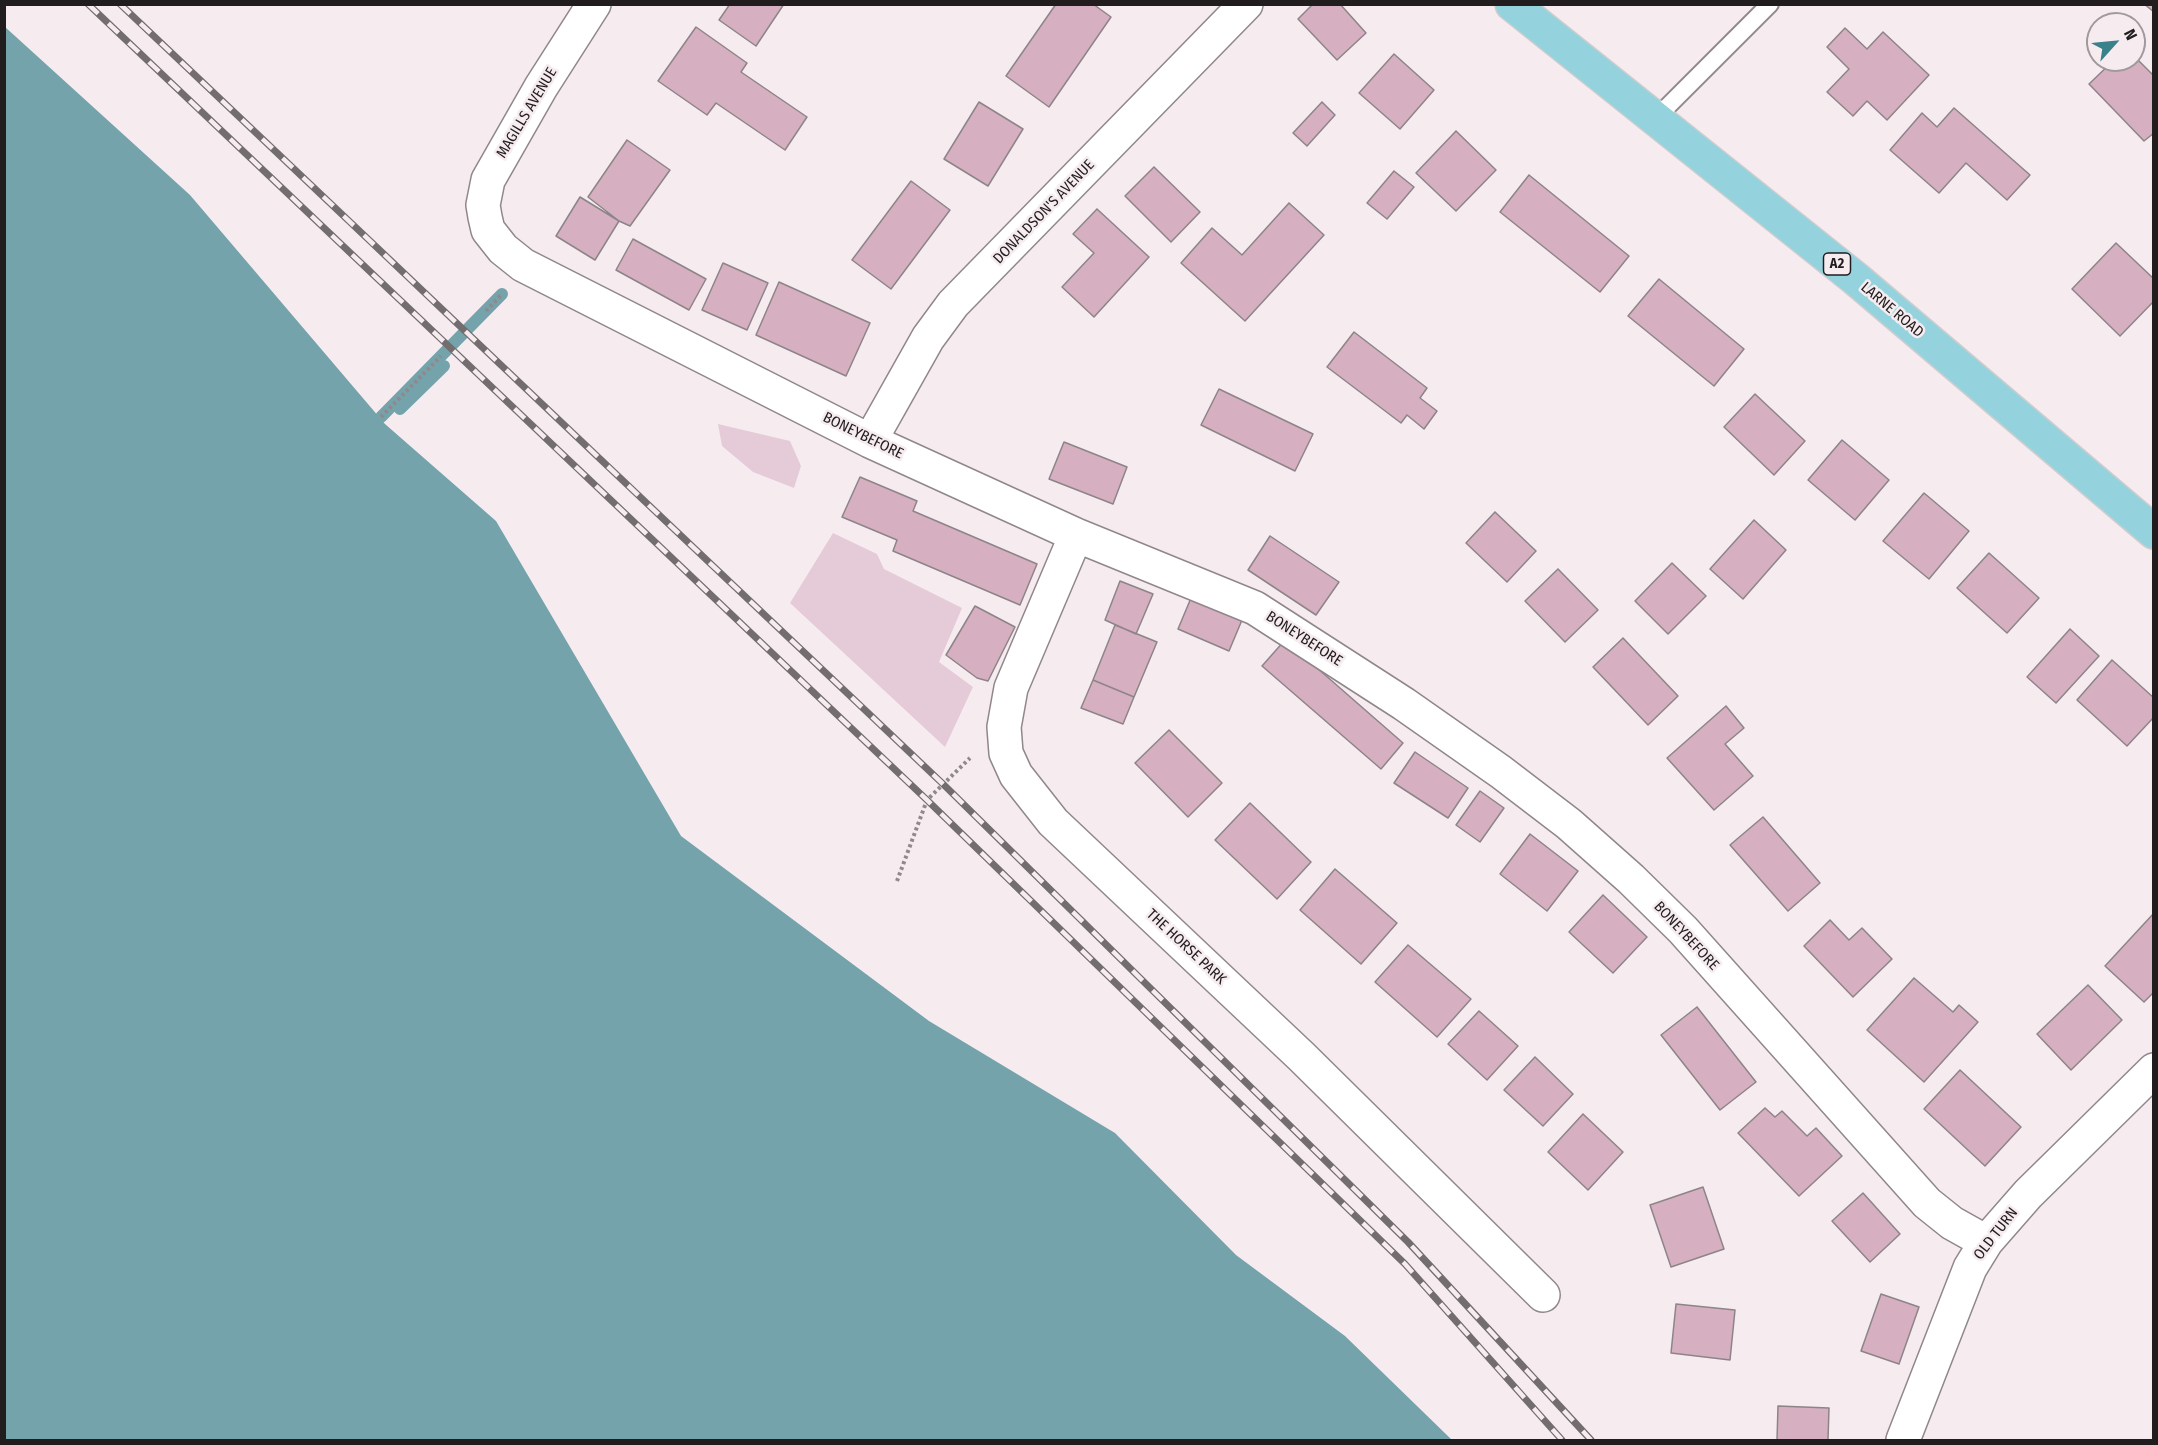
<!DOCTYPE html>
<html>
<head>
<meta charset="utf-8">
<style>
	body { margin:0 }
	#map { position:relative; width:2158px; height:1445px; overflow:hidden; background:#f6ecf0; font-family:"Fira Sans Condensed",sans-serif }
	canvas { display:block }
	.frame { position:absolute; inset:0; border:6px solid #211d1f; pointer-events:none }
	.north { position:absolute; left:2086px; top:12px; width:60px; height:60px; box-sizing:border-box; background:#f6ecf0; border:2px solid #a1999c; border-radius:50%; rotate:63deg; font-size:16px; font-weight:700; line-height:24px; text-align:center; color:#211d1f }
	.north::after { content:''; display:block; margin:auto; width:21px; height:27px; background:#3b818c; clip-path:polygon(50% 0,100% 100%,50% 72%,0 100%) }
</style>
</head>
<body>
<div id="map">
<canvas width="2158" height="1445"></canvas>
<div class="frame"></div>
<div class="north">N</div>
</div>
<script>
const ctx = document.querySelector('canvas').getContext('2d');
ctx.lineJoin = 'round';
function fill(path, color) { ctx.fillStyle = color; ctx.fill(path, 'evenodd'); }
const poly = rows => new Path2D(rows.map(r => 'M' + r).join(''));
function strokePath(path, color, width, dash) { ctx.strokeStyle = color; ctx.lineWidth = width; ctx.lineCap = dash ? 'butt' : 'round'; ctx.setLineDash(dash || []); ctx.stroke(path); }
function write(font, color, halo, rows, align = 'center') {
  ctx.font = font + ' "Fira Sans Condensed",sans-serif'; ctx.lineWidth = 5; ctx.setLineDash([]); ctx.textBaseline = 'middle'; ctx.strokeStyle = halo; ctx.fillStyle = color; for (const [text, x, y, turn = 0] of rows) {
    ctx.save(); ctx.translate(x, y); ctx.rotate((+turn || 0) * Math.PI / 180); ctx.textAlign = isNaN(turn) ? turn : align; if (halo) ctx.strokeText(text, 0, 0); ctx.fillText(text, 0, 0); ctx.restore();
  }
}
const green = poly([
	[718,424,790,441,801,466,794,488,753,472,722,446],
	[833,533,877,554,884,569,962,608,939,662,973,687,945,747,790,603]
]);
const water = poly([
	[4,26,190,195,385,424,496,521,681,836,929,1021,1115,1133,1236,1255,1345,1336,1452,1440,5,1440]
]);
const stream = poly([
	[400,409,444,366],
	[381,417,502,294]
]);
const building = poly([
	[730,4,784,4,756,46,719,20,730,4],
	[1056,4,1093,4,1111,17,1049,107,1006,76,1056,4],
	[1313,4,1340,4,1366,33,1337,60,1298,19,1313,4],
	[2144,4,2154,4,2154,12,2144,4],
	[696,27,747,63,741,72,807,117,785,150,716,103,707,115,658,81,696,27],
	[1845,28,1867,49,1883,32,1929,75,1887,120,1867,101,1853,116,1827,92,1849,69,1827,47,1845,28],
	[1394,54,1434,90,1400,129,1359,93,1394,54],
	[2134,56,2154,76,2154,133,2144,141,2089,84,2114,60,2134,60,2134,56],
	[979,102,1023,129,988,186,944,159,979,102],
	[1322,102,1335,115,1307,146,1293,133,1322,102],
	[1954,108,2030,175,2007,200,1966,163,1939,193,1890,150,1922,113,1937,127,1954,108],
	[1456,131,1496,170,1456,211,1416,173,1456,131],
	[627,140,670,170,630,226,619,221,588,197,627,140],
	[1154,167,1200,212,1171,242,1125,196,1154,167],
	[1394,171,1414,187,1387,219,1367,203,1394,171],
	[1529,175,1629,256,1600,292,1500,212,1529,175],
	[911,181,950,210,891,289,852,260,911,181],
	[580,197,619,221,595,260,556,236,580,197],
	[1289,203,1324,235,1245,321,1181,263,1212,228,1242,255,1289,203],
	[1097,209,1149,257,1094,317,1062,287,1094,253,1073,234,1097,209],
	[633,239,706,279,689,310,616,270,633,239],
	[2116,243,2154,279,2154,301,2120,336,2072,289,2116,243],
	[723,263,768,283,747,330,702,310,723,263],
	[1659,279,1744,349,1714,386,1628,316,1659,279],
	[779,282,870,323,846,376,756,335,779,282],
	[1354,332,1427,388,1420,398,1437,411,1424,429,1407,415,1401,423,1327,367,1354,332],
	[1219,389,1313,434,1295,471,1201,425,1219,389],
	[1755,394,1805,441,1774,475,1724,427,1755,394],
	[1842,440,1889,480,1855,520,1808,480,1842,440],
	[1064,442,1127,467,1113,504,1049,479,1064,442],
	[860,477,917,501,913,511,1037,564,1020,605,893,551,897,540,842,517,860,477],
	[1924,493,1969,531,1929,579,1883,541,1924,493],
	[1495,512,1536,551,1507,582,1466,543,1495,512],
	[1754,520,1786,550,1743,599,1710,569,1754,520],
	[1270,536,1339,582,1316,615,1248,570,1270,536],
	[1989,553,2039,598,2007,633,1957,588,1989,553],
	[1672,563,1706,596,1668,634,1635,601,1672,563],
	[1558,569,1598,610,1565,642,1525,601,1558,569],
	[1120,581,1153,594,1136,634,1105,620,1120,581],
	[1191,598,1242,620,1229,651,1178,629,1191,598],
	[975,606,1015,627,988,681,977,678,946,655,975,606],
	[1115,625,1157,642,1134,697,1093,680,1115,625],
	[2070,629,2099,656,2056,703,2027,677,2070,629],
	[1623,638,1678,696,1648,725,1593,667,1623,638],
	[1285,640,1403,743,1381,769,1262,666,1285,640],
	[2112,660,2154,698,2154,717,2127,746,2077,700,2112,660],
	[1093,680,1134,697,1123,724,1081,708,1093,680],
	[1726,706,1744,728,1725,744,1753,776,1714,810,1667,758,1726,706],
	[1169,730,1222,783,1188,817,1135,763,1169,730],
	[1415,752,1468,788,1448,818,1394,783,1415,752],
	[1480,791,1504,808,1480,842,1456,825,1480,791],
	[1250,803,1311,862,1277,899,1215,840,1250,803],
	[1763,817,1820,883,1788,911,1730,845,1763,817],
	[1530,834,1578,871,1547,911,1500,874,1530,834],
	[1335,869,1397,923,1361,964,1300,910,1335,869],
	[1603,895,1647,937,1613,973,1569,932,1603,895],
	[2154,913,2154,992,2144,1002,2105,966,2154,913],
	[1830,920,1849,940,1862,928,1892,959,1853,997,1804,946,1830,920],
	[1408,945,1471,999,1437,1037,1375,982,1408,945],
	[1914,978,1953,1012,1959,1005,1978,1022,1924,1082,1867,1030,1914,978],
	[2088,985,2122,1020,2071,1070,2037,1034,2088,985],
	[1697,1007,1756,1082,1720,1110,1661,1035,1697,1007],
	[1479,1011,1518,1046,1487,1080,1448,1044,1479,1011],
	[1535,1057,1573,1094,1543,1126,1504,1090,1535,1057],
	[1960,1070,2021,1127,1985,1166,1924,1109,1960,1070],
	[1765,1108,1775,1117,1782,1111,1807,1136,1816,1128,1842,1156,1799,1196,1738,1133,1765,1108],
	[1583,1114,1623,1152,1588,1190,1548,1152,1583,1114],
	[1703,1187,1724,1249,1671,1267,1650,1205,1703,1187],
	[1863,1193,1900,1234,1870,1262,1832,1221,1863,1193],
	[1881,1294,1919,1307,1899,1364,1861,1351,1881,1294],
	[1676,1304,1735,1310,1730,1360,1671,1353,1676,1304],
	[1778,1406,1829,1408,1828,1440,1777,1440,1778,1406]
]);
const path = poly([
	[486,311,502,294],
	[381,417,441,356],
	[897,881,927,800,970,758]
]);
const service = poly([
	[1655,119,1770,4]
]);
const minor = poly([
	[594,4,541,87,488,180,483,205,485,217,488,230,503,249,523,265,870,441,1076,535,1255,608,1404,704,1501,772,1569,824,1631,879,1683,930,1927,1203,1952,1223,1986,1242],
	[870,441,928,338,953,304,1246,4],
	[1076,535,1011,688,1004,727,1006,753,1016,775,1053,822,1302,1057,1543,1295],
	[1903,1440,1970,1268,1986,1242,2028,1194,2154,1070]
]);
const primary = poly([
	[1512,4,1856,279,2154,532]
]);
const rail = poly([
	[88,4,927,800,1405,1264,1562,1440],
	[120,4,942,783,1408,1242,1591,1440]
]);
const shields = [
	[1837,264,27]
];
const shieldNames = [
	["A2",1837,264]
];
const streetNames = [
	["MAGILLS AVENUE",527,113,-59],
	["DONALDSON'S AVENUE",1044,212,-46],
	["LARNE ROAD",1892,310,40],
	["BONEYBEFORE",863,436,26],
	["BONEYBEFORE",1304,639,33],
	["BONEYBEFORE",1686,936,47],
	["THE HORSE PARK",1186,947,43],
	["OLD TURN",1996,1234,-52]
];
fill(green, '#e5cbd7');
fill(water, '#74a3ab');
strokePath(stream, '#74a3ab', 12);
fill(building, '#d6afc1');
strokePath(building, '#8d8488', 1.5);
strokePath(service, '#90878b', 20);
strokePath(minor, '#90878b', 36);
strokePath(primary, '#cecdce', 36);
strokePath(path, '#90898c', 4, [3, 3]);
strokePath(service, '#fff', 16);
strokePath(minor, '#fff', 33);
strokePath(primary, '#94d3dd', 33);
strokePath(rail, '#736d6f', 7);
strokePath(rail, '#f6ecf0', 4.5, [14]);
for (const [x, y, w] of shields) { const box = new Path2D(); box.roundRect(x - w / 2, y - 11, w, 22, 4.5); ctx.fillStyle = '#f6ecf0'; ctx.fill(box); strokePath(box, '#211d1f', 1.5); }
write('bold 14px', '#211d1f', null, shieldNames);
write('15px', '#211d1f', '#f6ecf0', streetNames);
</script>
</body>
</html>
